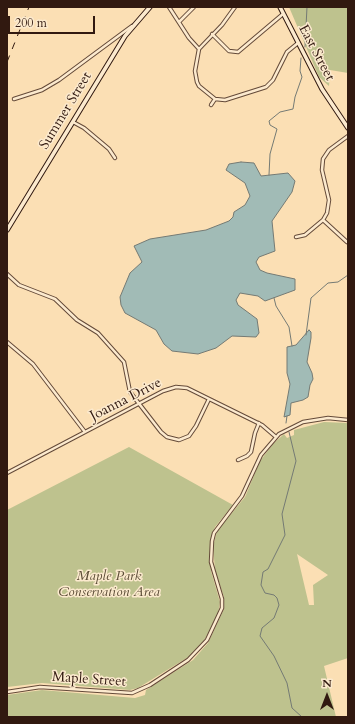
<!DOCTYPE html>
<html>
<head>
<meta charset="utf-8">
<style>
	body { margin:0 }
	#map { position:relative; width:355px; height:724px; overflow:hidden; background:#fbdfb4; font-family:Cardo,serif }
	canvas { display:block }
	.frame { position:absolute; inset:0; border:8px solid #311910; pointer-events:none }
	.north { position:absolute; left:307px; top:676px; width:40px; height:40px; -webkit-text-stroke:3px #fceace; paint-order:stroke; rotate:0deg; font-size:11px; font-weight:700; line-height:16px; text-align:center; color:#311910 }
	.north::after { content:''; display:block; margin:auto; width:14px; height:18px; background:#311910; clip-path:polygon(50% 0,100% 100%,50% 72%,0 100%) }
	.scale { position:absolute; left:8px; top:16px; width:87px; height:18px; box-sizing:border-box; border:2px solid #311910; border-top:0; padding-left:5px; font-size:12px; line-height:14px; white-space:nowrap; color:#311910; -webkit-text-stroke:3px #fceace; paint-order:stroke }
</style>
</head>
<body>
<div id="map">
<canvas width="355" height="724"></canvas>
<div class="frame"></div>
<div class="north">N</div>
<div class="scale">200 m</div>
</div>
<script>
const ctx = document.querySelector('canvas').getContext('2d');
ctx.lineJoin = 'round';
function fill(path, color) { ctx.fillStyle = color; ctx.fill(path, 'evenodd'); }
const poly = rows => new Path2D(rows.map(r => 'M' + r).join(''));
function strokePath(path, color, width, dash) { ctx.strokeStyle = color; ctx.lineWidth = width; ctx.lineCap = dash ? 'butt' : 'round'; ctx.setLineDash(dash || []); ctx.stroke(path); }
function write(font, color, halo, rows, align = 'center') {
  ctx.font = font + ' Cardo,serif'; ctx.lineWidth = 3; ctx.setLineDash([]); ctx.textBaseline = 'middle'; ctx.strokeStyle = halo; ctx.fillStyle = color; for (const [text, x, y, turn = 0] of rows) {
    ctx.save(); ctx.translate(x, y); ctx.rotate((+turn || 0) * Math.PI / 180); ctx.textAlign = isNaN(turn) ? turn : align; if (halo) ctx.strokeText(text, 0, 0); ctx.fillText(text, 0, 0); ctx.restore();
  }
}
const green = poly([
	[289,7,348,7,348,73,330,70,329,86,319,77],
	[324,422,348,423,348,658,324,666,336,717,7,717,7,695,42,690,135,698,145,695,146,690,193,660,208,643,224,609,224,597,215,570,213,546,217,531,245,497,260,461,273,444,284,434,287,438,294,435,294,430],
	[297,554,328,575,313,585,314,605,309,605],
	[129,447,233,505,215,527,210,542,211,571,220,602,218,614,204,641,190,656,138,688,130,690,42,683,7,687,7,510]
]);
const water = poly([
	[241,162,254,163,261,176,288,173,295,181,292,192,272,221,275,251,259,257,256,262,260,270,267,273,295,279,295,290,265,301,258,296,240,293,236,300,238,305,257,319,259,333,256,337,232,336,216,348,198,354,172,351,164,344,156,330,125,313,121,305,120,297,130,273,142,262,134,246,150,239,206,230,229,221,233,217,234,212,245,205,250,196,245,183,226,170,229,164,241,162],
	[309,330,311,332,311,338,307,362,312,373,313,379,310,385,308,397,303,400,291,403,290,415,284,417,290,384,287,373,287,347,296,345,309,330]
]);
const stream = poly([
	[305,47,307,7],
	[269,175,270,154,277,129,270,125,269,121,280,112,293,109,295,97,302,77,300,71,301,58],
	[274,298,276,306,289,327,292,346],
	[306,335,311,298,328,283,338,282,348,275],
	[286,423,287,416],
	[289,432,296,461,282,514,285,535,268,569,263,572,261,585,265,593,274,595,277,598,279,605,274,618,262,628,260,636,274,656,287,683,292,708,302,717]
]);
const street = poly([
	[169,7,189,38,199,49,195,71,197,82,199,86,215,99],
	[179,22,194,7],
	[212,34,229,51,238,52,283,14],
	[199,49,222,25,235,7],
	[14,99,42,90,59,80,132,26],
	[211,105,215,99,225,100,266,87,273,80,287,52,298,43],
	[73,122,84,128,109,149,115,158],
	[323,220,347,242],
	[296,237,305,235,323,220,327,213,329,200,322,170,323,159,329,150,348,136],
	[7,274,19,285,55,299,77,320,98,333,124,362,130,392,161,432,167,437,179,440,189,436,196,426,209,399],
	[7,342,33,364,85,432],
	[238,460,247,456,251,452,255,433,259,423],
	[7,473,163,391,176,387,187,388,262,425,276,437],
	[7,692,40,687,132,693,150,685,188,660,207,640,222,608,222,599,211,562,212,541,214,533,242,496,261,455,279,434,303,422,328,418,348,420]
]);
const secondary = poly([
	[280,7,322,89,348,128],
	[7,230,125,36,150,7]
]);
const rail = poly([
	[7,62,29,7]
]);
const streetNames = [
	["East Street",316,53,62],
	["Summer Street",66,111,-59],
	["Joanna Drive",126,400,-27],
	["Maple Street",89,680,4]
];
const parkNames = [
	["Maple Park",109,577],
	["Conservation Area",109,593]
];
fill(green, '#bec28e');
fill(water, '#a1bbb6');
strokePath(water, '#747a74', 1);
strokePath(stream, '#747a74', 1);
strokePath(street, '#644a39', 4.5);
strokePath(secondary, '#311910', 5.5);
strokePath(street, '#fceace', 2.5);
strokePath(secondary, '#fceace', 3.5);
strokePath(rail, '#311910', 1, [7, 7]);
write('14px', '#311910', '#fceace', streetNames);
write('italic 14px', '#5b4c36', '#fceace', parkNames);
</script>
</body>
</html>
